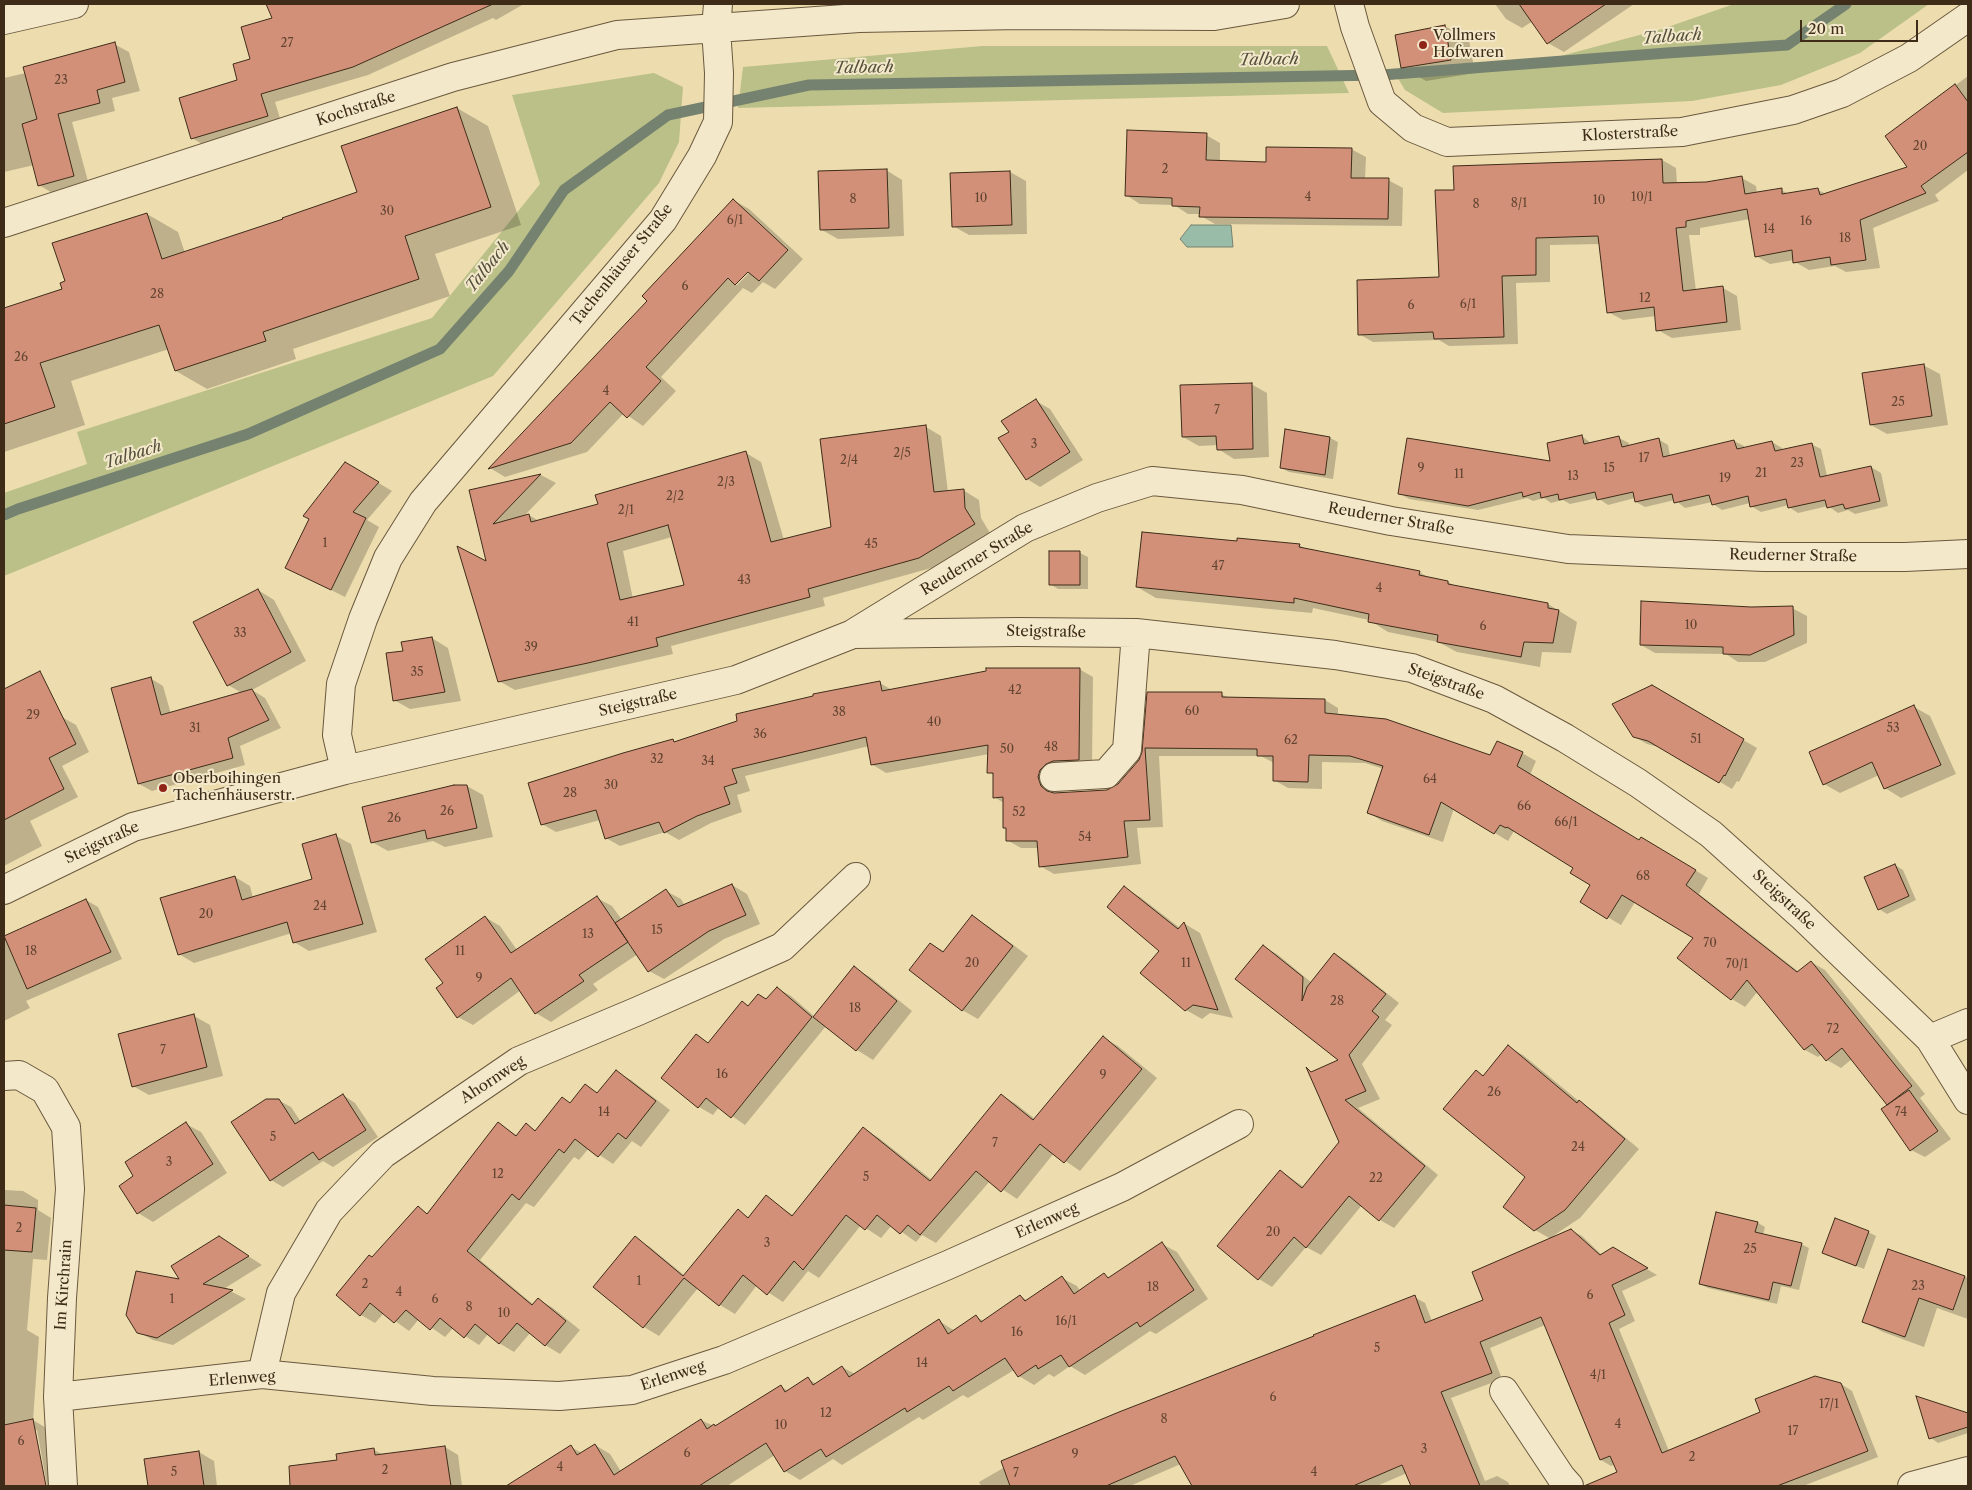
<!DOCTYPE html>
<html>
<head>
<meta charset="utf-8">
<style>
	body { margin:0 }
	#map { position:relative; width:1972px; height:1490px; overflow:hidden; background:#edddae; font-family:"Libre Caslon Text",serif }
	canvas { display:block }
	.frame { position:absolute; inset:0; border:5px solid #3e2c19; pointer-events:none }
	.scale { position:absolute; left:1800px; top:20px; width:118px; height:22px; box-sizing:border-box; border:2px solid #3e2c19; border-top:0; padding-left:6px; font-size:15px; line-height:18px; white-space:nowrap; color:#3e2c19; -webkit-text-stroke:4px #f3e9ca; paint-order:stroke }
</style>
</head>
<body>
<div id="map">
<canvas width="1972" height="1490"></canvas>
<div class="frame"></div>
<div class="scale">20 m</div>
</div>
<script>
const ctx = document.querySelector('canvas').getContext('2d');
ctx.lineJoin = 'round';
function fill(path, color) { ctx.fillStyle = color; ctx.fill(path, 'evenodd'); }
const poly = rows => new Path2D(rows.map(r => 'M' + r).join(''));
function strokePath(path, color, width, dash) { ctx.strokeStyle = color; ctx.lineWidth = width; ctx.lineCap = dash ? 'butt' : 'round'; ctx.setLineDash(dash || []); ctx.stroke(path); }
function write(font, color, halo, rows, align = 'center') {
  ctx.font = font + ' "Libre Caslon Text",serif'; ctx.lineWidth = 4; ctx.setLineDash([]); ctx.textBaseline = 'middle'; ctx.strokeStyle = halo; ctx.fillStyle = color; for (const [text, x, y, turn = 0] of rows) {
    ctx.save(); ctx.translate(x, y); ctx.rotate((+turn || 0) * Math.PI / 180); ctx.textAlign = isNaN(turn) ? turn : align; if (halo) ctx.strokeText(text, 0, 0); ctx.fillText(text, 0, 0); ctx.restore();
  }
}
const green = poly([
	[1734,4,1929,4,1860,53,1781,85,1692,101,1443,113,1405,90,1393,70,1538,62,1662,29],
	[982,46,1327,46,1349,93,738,108,743,67],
	[654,73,683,87,679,142,659,183,493,376,4,576,4,493,87,464,77,432,432,318,540,184,512,95]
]);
const water = poly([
	[1191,225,1231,225,1233,247,1187,247,1180,239,1191,225]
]);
const shadow = poly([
	[267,4,524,4,496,20,493,18,368,75,275,102,282,125,207,147,192,138,239,81,252,60,273,19],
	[1495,4,1634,4,1564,52,1548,43,1533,21,1522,28,1506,19],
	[1445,26,1469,40,1475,73,1426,81,1402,67],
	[114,44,129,52,140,91,112,98,115,111,72,122,89,185,54,194,39,185,34,165,4,172,4,78,26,73],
	[1968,76,1968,170,1935,195,1939,201,1873,228,1880,268,1846,272,1835,266,1809,270,1795,262,1794,260,1770,264,1756,256,1750,219,1700,228,1700,235,1689,235,1696,291,1723,288,1737,296,1741,330,1672,338,1658,330,1656,316,1623,320,1608,312,1600,244,1550,245,1550,282,1516,283,1518,344,1449,346,1439,340,1373,342,1359,334,1440,279,1455,191,1662,160,1676,168,1677,184,1706,183,1742,178,1756,186,1757,194,1781,190,1789,194,1818,190,1826,194,1909,167,1887,136],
	[457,108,488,126,521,225,435,254,450,296,293,349,296,359,207,389,176,371,169,349,71,381,85,425,4,452,4,309,63,290,67,282,147,214,178,232,185,253,358,193],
	[1206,135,1220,143,1220,162,1267,164,1351,149,1366,157,1365,179,1388,180,1403,188,1402,226,1215,224,1201,216,1201,214,1188,214,1174,205,1140,204,1126,195],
	[886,170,902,180,904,236,838,239,822,230],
	[1010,172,1026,181,1027,234,969,235,953,226],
	[733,200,749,209,803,259,775,289,763,282,752,293,743,288,661,377,676,391,643,426,624,413,587,452,505,477,490,468,649,300],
	[752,266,754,268,737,285,734,285],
	[1923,365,1940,374,1948,425,1887,434,1871,425],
	[1251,384,1267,393,1269,457,1234,459,1218,449,1218,445,1199,446,1183,437],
	[1036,401,1050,409,1083,460,1040,487,1027,479,1010,432],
	[926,427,941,436,948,492,963,490,979,500,981,518,990,533,935,567,823,598,825,606,671,646,673,654,515,690,499,681,488,563,471,491,541,475,556,483,524,516,529,515,539,521,600,505,746,453,761,462,784,540,832,528],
	[672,537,685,586,633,599,623,551],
	[1286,431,1330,438,1338,442,1333,479,1289,472,1281,468],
	[1582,436,1592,444,1619,438,1629,443,1629,446,1658,439,1668,445,1670,456,1734,441,1744,446,1744,449,1772,442,1782,448,1782,451,1811,444,1821,449,1827,476,1871,467,1881,473,1888,506,1855,514,1848,510,1838,513,1828,506,1798,513,1789,507,1789,505,1761,512,1751,506,1750,503,1722,510,1713,504,1712,502,1685,508,1675,500,1645,507,1636,502,1635,498,1608,505,1598,498,1570,504,1563,500,1551,503,1544,498,1533,501,1527,498,1478,510,1409,499,1399,493,1552,463],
	[359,471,392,491,367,520,379,527,345,597,287,568],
	[1238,543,1299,545,1308,550,1419,572,1430,578,1448,582,1457,587,1548,604,1577,622,1571,653,1542,652,1540,667,1457,652,1438,642,1388,632,1369,620,1313,608,1312,613,1156,598,1137,587],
	[1080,553,1088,557,1088,589,1058,589,1050,584],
	[258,590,274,600,306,661,252,690,265,698,281,728,240,746,245,765,152,791,139,784,150,678,163,686,171,714,242,693,228,685],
	[1751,608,1792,608,1807,616,1807,643,1765,662,1738,662,1726,654,1655,653,1641,645],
	[432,638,448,648,461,701,410,709,394,700],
	[1079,669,1093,677,1092,767,1052,786,1054,794,1107,791,1119,785,1140,761,1144,752,1148,693,1221,694,1229,698,1325,700,1338,708,1338,715,1490,757,1522,753,1536,761,1530,775,1640,841,1655,846,1708,878,1699,894,1799,972,1811,962,1825,970,1925,1094,1920,1098,1951,1139,1925,1157,1911,1150,1889,1106,1852,1059,1841,1068,1827,1060,1822,1054,1818,1057,1805,1050,1758,991,1745,1007,1732,999,1694,938,1635,902,1621,925,1582,902,1592,884,1575,867,1514,831,1508,841,1454,808,1443,842,1382,821,1369,813,1384,769,1365,763,1322,762,1322,789,1288,788,1274,780,1274,763,1261,756,1159,756,1163,827,1137,828,1141,864,1054,874,1040,866,1039,848,1021,848,1007,840,1008,829,1004,827,1004,803,994,797,994,775,989,772,989,754,886,773,873,765,869,746,745,776,750,791,737,795,742,812,711,823,679,840,665,832,620,846,606,838,600,820,556,832,542,824,673,740,676,743,880,683,892,690],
	[1652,687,1757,748,1739,782,1737,781,1732,789,1662,748,1647,744,1633,736],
	[1914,707,1930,716,1956,774,1901,798,1885,788,1879,775,1840,793,1824,784],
	[62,717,76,725,89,752,62,766,78,797,30,821,42,846,4,866,4,747],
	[467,786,483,795,493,837,445,847,433,841,388,851,372,842],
	[336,836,351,844,377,932,309,951,294,942,292,933,194,963,179,954,235,877,250,886,253,898,314,880],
	[1895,865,1903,870,1916,900,1887,914,1879,909],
	[732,885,747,894,760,924,724,939,664,979,649,971,638,954,593,984,598,990,551,1022,536,1013,521,990,473,1025,458,1017,444,983,485,917,500,926,517,950,597,898,612,906,622,920,666,891,681,899,685,906],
	[1124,888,1140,897,1180,928,1185,924,1200,933,1233,1018,1210,1013,1202,1019,1186,1010,1161,951],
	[86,900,98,907,122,959,26,1001,30,1008,4,1021,4,938],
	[972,917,988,926,1028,956,978,1019,962,1010,931,944,945,952],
	[1264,947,1277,954,1312,983,1335,954,1348,962,1399,1003,1385,1020,1392,1025,1362,1064,1380,1099,1358,1108,1438,1175,1394,1228,1380,1220,1362,1205,1321,1255,1306,1247,1272,1287,1259,1279,1281,1171,1304,1187,1340,1142,1308,1070,1313,1073,1341,1060],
	[854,968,870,977,912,1011,873,1060,857,1050,826,1026,745,1125,719,1107,713,1115,699,1107,696,1036,709,1043,748,1007,767,1000,777,988,791,996,815,1017],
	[194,1016,210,1025,223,1076,149,1095,133,1086],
	[1103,1038,1118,1046,1157,1078,1080,1171,1054,1153,1017,1199,990,1181,936,1243,922,1235,916,1242,892,1225,881,1238,861,1225,819,1278,808,1271,783,1302,757,1285,735,1314,720,1305,698,1288,659,1336,644,1327,594,1287,635,1238,650,1247,685,1276,738,1211,750,1218,766,1197,794,1216,864,1129,879,1138,932,1180,1001,1095,1016,1104,1035,1119],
	[1509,1047,1523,1055,1580,1102,1594,1111,1639,1149,1580,1218,1553,1236,1571,1230,1582,1236,1602,1255,1613,1249,1657,1275,1622,1291,1635,1321,1619,1329,1669,1451,1841,1384,1852,1391,1878,1457,1803,1486,1624,1486,1615,1464,1611,1466,1601,1460,1545,1325,1490,1348,1502,1379,1451,1398,1485,1481,1497,1476,1508,1482,1510,1486,1412,1486,1407,1473,1377,1486,1220,1486,1210,1460,1183,1463,1130,1486,981,1486,979,1482,1005,1467,1414,1297,1425,1303,1432,1321,1485,1301,1551,1239,1535,1230,1527,1177,1476,1071,1484,1076],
	[616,1072,631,1080,670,1110,641,1147,632,1141,613,1164,589,1148,579,1160,574,1157,534,1207,526,1203,480,1260,534,1305,539,1300,553,1308,580,1330,560,1354,545,1345,530,1333,514,1352,499,1343,488,1334,479,1345,453,1328,445,1337,419,1319,409,1331,384,1313,375,1323,361,1315,337,1295,418,1208,428,1214,499,1124,518,1136,526,1125,537,1131,562,1099,571,1104,585,1086,599,1093],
	[343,1095,355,1103,378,1137,333,1167,323,1161,283,1187,271,1180,278,1100,291,1107,301,1122],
	[186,1124,201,1132,227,1173,153,1222,138,1213,135,1177],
	[4,1190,23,1191,38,1200,38,1210,51,1218,47,1260,33,1259,27,1330,39,1337,33,1420,48,1429,59,1486,47,1486,37,1430,34,1430,45,1486,4,1486],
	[1758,1223,1765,1227,1763,1235,1801,1244,1809,1248,1799,1290,1781,1286,1777,1304,1708,1288,1700,1284],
	[1868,1232,1876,1236,1864,1269,1823,1253],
	[219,1237,262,1265,222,1290,232,1292,246,1299,173,1345,153,1340,138,1332],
	[1162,1244,1177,1252,1208,1299,1156,1334,1150,1331,1085,1375,1070,1366,1054,1377,1049,1374,1034,1385,1019,1376,1014,1370,968,1398,963,1395,923,1420,919,1417,842,1465,833,1459,800,1480,785,1471,775,1455,727,1486,642,1486,629,1466,701,1420,716,1427,781,1387,789,1391,808,1379,817,1384,842,1367,855,1374,939,1321,955,1331,976,1317,984,1321,1020,1296,1028,1301,1062,1278,1077,1286,1080,1291,1104,1275,1110,1278],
	[1889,1250,1968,1278,1968,1319,1937,1308,1924,1347,1883,1332,1864,1322],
	[1918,1398,1968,1414,1968,1433,1938,1443,1931,1438],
	[595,1445,610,1454,630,1486,509,1486,571,1447,582,1453],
	[445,1447,458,1455,462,1486,342,1486,338,1455,374,1450,384,1455],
	[199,1452,214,1461,217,1486,149,1486,145,1460]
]);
const stream = poly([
	[4,515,18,509,248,434,440,349,509,271,564,190,668,115,809,85,1382,75,1667,53,1787,45,1846,4]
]);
const building = poly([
	[266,4,493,4,353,67,261,94,268,116,191,139,179,98,237,80,233,64,250,59,241,27,272,18,266,4],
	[1519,4,1606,4,1547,44,1519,4],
	[1445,25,1451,60,1401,68,1395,35,1445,25],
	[115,42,125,82,97,90,100,103,58,114,74,176,38,186,22,124,37,119,23,67,115,42],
	[1955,84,1968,102,1968,152,1921,186,1926,193,1860,220,1866,260,1831,265,1830,257,1793,263,1792,250,1755,257,1747,209,1686,221,1686,227,1676,228,1683,291,1723,286,1727,322,1656,331,1654,307,1607,313,1598,236,1536,238,1536,275,1502,276,1504,337,1434,339,1433,332,1358,335,1357,280,1439,277,1435,190,1454,190,1453,166,1662,159,1663,183,1706,182,1742,176,1745,194,1782,188,1782,194,1818,188,1820,195,1907,167,1885,136,1955,84],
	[457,107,491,207,405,236,419,279,263,332,266,341,175,371,159,325,40,363,55,407,4,424,4,308,62,289,60,283,65,281,52,243,147,213,162,259,283,219,282,218,357,192,341,146,457,107],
	[1127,130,1207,133,1206,160,1266,162,1266,147,1352,148,1351,178,1389,178,1388,219,1199,217,1200,207,1172,206,1172,198,1125,196,1127,130],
	[887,169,889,228,820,230,818,171,887,169],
	[1010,171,1012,225,952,227,950,173,1010,171],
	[733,199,788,250,759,281,748,272,735,285,728,278,646,367,661,381,627,418,610,402,571,443,488,469,647,301,642,296,733,199],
	[1924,364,1932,416,1870,425,1862,373,1924,364],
	[1252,383,1253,449,1217,450,1216,436,1182,437,1180,385,1252,383],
	[1036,399,1070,452,1026,480,998,438,1009,432,1001,421,1036,399],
	[926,425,934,492,964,489,965,508,975,524,919,558,808,589,810,597,656,638,658,646,588,663,498,682,457,546,486,561,469,490,541,474,493,524,529,514,531,522,598,504,595,495,746,451,771,542,831,527,820,439,926,425],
	[668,525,684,585,620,600,607,543,668,525],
	[1285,429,1330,437,1325,475,1280,468,1285,429],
	[1582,435,1584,444,1619,436,1622,447,1659,438,1663,457,1734,440,1737,449,1772,441,1775,451,1812,443,1820,477,1871,466,1880,501,1845,509,1843,504,1827,508,1825,500,1788,508,1786,499,1750,507,1748,496,1712,505,1709,495,1674,503,1672,494,1635,502,1633,492,1597,500,1595,492,1559,500,1558,494,1541,498,1540,492,1523,497,1522,492,1468,506,1398,494,1407,438,1550,461,1547,443,1582,435],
	[345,462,379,482,353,512,366,518,331,590,285,568,309,519,303,516,345,462],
	[1142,532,1237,541,1237,538,1300,544,1299,547,1420,571,1419,575,1448,581,1448,584,1548,603,1548,608,1559,610,1553,643,1524,642,1521,657,1437,642,1438,635,1368,622,1369,614,1294,598,1294,603,1136,587,1142,532],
	[1049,551,1080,551,1080,585,1049,585,1049,551],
	[258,589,291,652,227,686,193,622,258,589],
	[1641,601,1751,607,1793,606,1794,635,1750,655,1723,654,1723,647,1640,645,1641,601],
	[432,637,445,692,393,701,386,653,403,651,401,642,432,637],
	[986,668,1080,668,1079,760,1053,761,1046,764,1040,770,1038,777,1041,786,1047,791,1054,793,1107,790,1118,784,1139,760,1142,752,1147,692,1222,692,1222,697,1325,699,1325,713,1386,719,1490,755,1497,741,1523,752,1517,766,1639,840,1641,837,1696,870,1686,885,1797,972,1811,961,1912,1086,1887,1105,1909,1090,1938,1131,1910,1151,1881,1109,1887,1105,1842,1048,1826,1061,1812,1044,1804,1050,1747,980,1731,1000,1677,958,1693,938,1622,895,1607,919,1580,902,1590,885,1570,873,1573,868,1507,827,1506,828,1500,825,1494,834,1441,802,1429,835,1367,813,1383,766,1350,756,1309,755,1308,782,1273,781,1273,756,1257,756,1257,749,1145,748,1150,820,1124,821,1128,857,1039,867,1037,841,1006,841,1006,828,1003,828,1003,797,993,798,993,773,987,773,988,745,871,765,866,737,732,769,737,783,724,787,730,804,697,816,664,833,659,822,605,839,596,810,541,825,528,783,623,753,673,739,674,742,737,721,736,714,813,696,813,694,880,681,882,691,986,671,986,668],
	[40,671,76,744,49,758,64,789,4,820,4,689,40,671],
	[151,677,161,715,252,689,269,720,228,738,233,758,138,784,111,688,151,677],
	[1652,685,1744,739,1725,776,1724,775,1719,783,1648,741,1633,737,1612,704,1652,685],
	[1914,705,1941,765,1884,789,1872,762,1823,785,1809,752,1914,705],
	[454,785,467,785,477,828,427,839,425,830,371,843,362,807,454,785],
	[336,834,363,924,293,943,287,922,178,955,160,898,235,876,242,900,312,879,302,844,336,834],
	[1895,864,1909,896,1878,910,1864,877,1895,864],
	[732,884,746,915,709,931,648,972,615,923,666,889,678,907,732,884],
	[1124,886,1178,929,1184,922,1218,1010,1193,1005,1185,1011,1140,973,1159,951,1107,907,1124,886],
	[597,896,628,942,579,975,584,981,535,1014,511,978,457,1018,436,988,443,983,425,959,485,916,511,953,597,896],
	[86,899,111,952,27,989,4,936,86,899],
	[972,915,1013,946,962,1011,909,970,930,943,943,952,972,915],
	[1263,945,1303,977,1302,1001,1307,987,1334,953,1386,994,1372,1011,1379,1017,1349,1055,1366,1091,1345,1100,1425,1166,1379,1221,1349,1196,1306,1248,1294,1237,1258,1280,1217,1246,1280,1170,1302,1188,1339,1142,1306,1067,1311,1072,1338,1060,1235,979,1263,945],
	[854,966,897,1001,856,1051,813,1017,854,966],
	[777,987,812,1017,731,1118,706,1098,698,1108,661,1078,696,1034,708,1043,742,1001,748,1006,758,994,766,999,777,987],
	[194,1014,207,1067,132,1087,118,1034,194,1014],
	[1103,1036,1142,1069,1064,1163,1040,1144,1001,1192,976,1171,920,1235,908,1225,900,1234,877,1215,865,1230,846,1215,803,1270,794,1261,767,1295,743,1275,719,1306,684,1278,643,1328,593,1287,635,1236,683,1276,738,1209,748,1218,766,1195,792,1216,863,1127,930,1181,1001,1094,1033,1120,1103,1036],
	[1508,1045,1577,1103,1579,1100,1625,1139,1565,1210,1534,1231,1503,1207,1525,1177,1443,1109,1476,1070,1483,1076,1508,1045],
	[616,1070,656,1101,626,1139,618,1133,598,1157,575,1139,564,1153,559,1149,519,1200,512,1194,467,1251,532,1305,538,1298,566,1321,545,1346,517,1323,499,1344,475,1324,464,1338,440,1318,430,1330,406,1310,394,1323,370,1303,360,1316,336,1295,369,1255,372,1257,418,1206,427,1214,498,1122,516,1136,526,1123,535,1131,562,1097,570,1103,585,1084,597,1093,616,1070],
	[343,1094,366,1130,319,1160,313,1152,270,1181,231,1122,266,1099,279,1099,295,1124,343,1094],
	[186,1122,213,1164,137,1214,119,1186,133,1176,125,1162,186,1122],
	[4,1205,36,1208,32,1252,4,1250,4,1205],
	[1716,1212,1758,1222,1755,1232,1802,1243,1791,1286,1773,1282,1769,1300,1699,1284,1716,1212],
	[1835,1218,1869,1231,1856,1266,1822,1253,1835,1218],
	[1571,1229,1600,1255,1613,1247,1648,1268,1612,1285,1625,1315,1609,1323,1662,1453,1760,1412,1755,1399,1815,1376,1841,1383,1868,1451,1777,1486,1584,1486,1617,1472,1610,1456,1600,1460,1541,1317,1480,1342,1492,1373,1441,1392,1480,1486,1411,1486,1402,1465,1353,1486,1192,1486,1175,1456,1106,1486,1010,1486,1001,1461,1119,1412,1314,1336,1313,1335,1415,1295,1425,1323,1483,1300,1472,1272,1571,1229],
	[219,1236,249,1256,203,1284,233,1290,157,1338,137,1333,126,1315,136,1271,179,1279,171,1266,219,1236],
	[1162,1242,1194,1290,1140,1327,1137,1322,1069,1367,1061,1355,1038,1369,1036,1365,1018,1377,1005,1358,953,1391,949,1386,907,1412,905,1408,826,1457,821,1449,784,1472,766,1443,699,1486,506,1486,571,1445,577,1455,595,1444,614,1475,701,1419,707,1429,714,1424,715,1426,781,1385,785,1392,808,1377,813,1385,842,1366,849,1377,939,1319,948,1334,976,1315,981,1322,1020,1295,1025,1301,1062,1276,1074,1294,1104,1273,1108,1278,1162,1242],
	[1888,1249,1965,1276,1953,1310,1919,1298,1905,1337,1862,1322,1888,1249],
	[1916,1396,1968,1413,1968,1427,1929,1439,1916,1396],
	[33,1419,46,1486,4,1486,4,1425,33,1419],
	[445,1446,451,1486,290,1486,289,1466,337,1460,336,1454,374,1448,375,1455,445,1446],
	[199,1451,204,1486,148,1486,144,1459,199,1451]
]);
const minor = poly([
	[1349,4,1355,27,1382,102,1413,128,1447,142,1682,132,1793,110,1842,93,1909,58,1968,17],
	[4,20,74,4],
	[4,223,453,77,617,35,859,18,1019,15,1214,16,1285,4],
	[854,633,1025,528,1097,498,1152,481,1242,490,1391,521,1568,549,1764,557,1905,557,1968,554],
	[345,770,337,735,341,684,363,619,388,558,423,502,663,220,702,156,718,122,719,73,716,29,718,4],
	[1054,777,1106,774,1127,750,1136,633],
	[4,890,133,827,345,770,736,680,853,634,1018,632,1136,633,1335,655,1412,668,1494,699,1565,738,1638,783,1711,834,1801,915,1930,1039,1968,1100],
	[1930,1039,1968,1023],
	[4,1076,19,1075,45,1090,66,1127,70,1189,62,1298,58,1397,63,1486],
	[262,1374,281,1293,329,1211,383,1154,519,1061,638,1011,782,947,856,877],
	[1504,1391,1561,1477,1569,1486],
	[58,1397,262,1374,433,1391,559,1396,632,1390,724,1360,948,1265,1122,1187,1239,1124],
	[1912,1486,1968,1471]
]);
const markers = [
	[1423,45,5,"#8f2418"],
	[163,788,5,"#8f2418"]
];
const numberNames = [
	["27",287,44],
	["23",61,81],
	["20",1920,147],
	["2",1165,170],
	["4",1308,198],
	["10/1",1642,198],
	["10",981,199],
	["8",853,200],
	["10",1599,201],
	["8/1",1519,204],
	["8",1476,205],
	["30",387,212],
	["6/1",735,221],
	["16",1806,222],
	["14",1769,230],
	["18",1845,239],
	["6",685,287],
	["28",157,295],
	["12",1645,299],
	["6/1",1468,305],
	["6",1411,306],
	["26",21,358],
	["4",606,392],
	["25",1898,403],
	["7",1217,411],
	["3",1034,445],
	["2/5",902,454],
	["17",1644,459],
	["2/4",849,461],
	["23",1797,464],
	["9",1421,469],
	["15",1609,469],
	["21",1761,474],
	["11",1459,475],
	["13",1573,477],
	["19",1725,479],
	["2/3",726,483],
	["2/2",675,497],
	["2/1",626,511],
	["1",325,544],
	["45",871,545],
	["47",1218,567],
	["43",744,581],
	["4",1379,589],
	["41",633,623],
	["10",1691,626],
	["6",1483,627],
	["33",240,634],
	["39",531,648],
	["35",417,673],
	["42",1015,691],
	["60",1192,712],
	["38",839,713],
	["29",33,716],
	["40",934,723],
	["31",195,729],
	["53",1893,729],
	["36",760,735],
	["51",1696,740],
	["62",1291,741],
	["48",1051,748],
	["50",1007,750],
	["32",657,760],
	["34",708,762],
	["64",1430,780],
	["30",611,786],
	["28",570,794],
	["66",1524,807],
	["26",447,812],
	["52",1019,813],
	["26",394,819],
	["66/1",1566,823],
	["54",1085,838],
	["68",1643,877],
	["24",320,907],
	["20",206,915],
	["15",657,931],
	["13",588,935],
	["70",1710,944],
	["18",31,952],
	["11",460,952],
	["20",972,964],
	["11",1186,964],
	["70/1",1737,965],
	["9",479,979],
	["28",1337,1002],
	["18",855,1009],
	["72",1833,1030],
	["7",163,1051],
	["16",722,1075],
	["9",1103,1076],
	["26",1494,1093],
	["14",604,1113],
	["74",1901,1113],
	["5",273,1138],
	["7",995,1144],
	["24",1578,1148],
	["3",169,1163],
	["12",498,1175],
	["5",866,1178],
	["22",1376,1179],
	["2",19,1229],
	["20",1273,1233],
	["3",767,1244],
	["25",1750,1250],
	["1",639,1282],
	["2",365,1285],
	["23",1918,1287],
	["18",1153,1288],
	["4",399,1293],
	["6",1590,1296],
	["1",172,1300],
	["6",435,1300],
	["8",469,1308],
	["10",504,1314],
	["16/1",1066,1322],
	["16",1017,1333],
	["5",1377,1349],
	["14",922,1364],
	["4/1",1598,1376],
	["6",1273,1398],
	["17/1",1829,1405],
	["12",826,1414],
	["8",1164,1420],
	["4",1618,1425],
	["10",781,1426],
	["17",1793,1432],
	["6",21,1442],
	["3",1424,1450],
	["6",687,1454],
	["9",1075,1455],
	["2",1692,1458],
	["4",560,1468],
	["2",385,1471],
	["5",174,1473],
	["4",1314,1473],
	["7",1016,1474]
];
const poiNames = [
	["Vollmers",1433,36],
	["Hofwaren",1433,53],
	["Oberboihingen",173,779],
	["Tachenhäuserstr.",173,796]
];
const streetNames = [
	["Kochstraße",356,109,-18],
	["Klosterstraße",1630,134,-3],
	["Tachenhäuser Straße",622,265,-51],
	["Reuderner Straße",1391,519,10],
	["Reuderner Straße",1793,556,1],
	["Reuderner Straße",977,559,-31],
	["Steigstraße",1046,632,1],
	["Steigstraße",1446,682,20],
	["Steigstraße",638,703,-13],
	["Steigstraße",102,843,-25],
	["Steigstraße",1784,900,43],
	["Ahornweg",493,1080,-33],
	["Erlenweg",1047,1221,-24],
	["Im Kirchrain",64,1285,-86],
	["Erlenweg",673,1376,-18],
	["Erlenweg",242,1379,-4]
];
const waterNames = [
	["Talbach",1672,37,-4],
	["Talbach",1269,60,-1],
	["Talbach",864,68,-1],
	["Talbach",488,267,-51],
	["Talbach",133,455,-18]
];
fill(green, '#bbc088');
fill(water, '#99bca9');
strokePath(water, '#75826f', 1);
fill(shadow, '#0003');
strokePath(stream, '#75826f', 11);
fill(building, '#d39079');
strokePath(building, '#3e2c19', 1);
strokePath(minor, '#6a583e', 30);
strokePath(minor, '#f3e9ca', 28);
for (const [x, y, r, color] of markers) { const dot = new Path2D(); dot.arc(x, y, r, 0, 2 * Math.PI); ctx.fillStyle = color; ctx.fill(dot); strokePath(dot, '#f3e9ca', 2); }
write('12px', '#634531', null, numberNames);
write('15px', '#3e2c19', '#f3e9ca', poiNames, 'left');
write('15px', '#3e2c19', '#f3e9ca', streetNames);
write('italic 16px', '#55503d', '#f3e9ca', waterNames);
</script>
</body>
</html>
